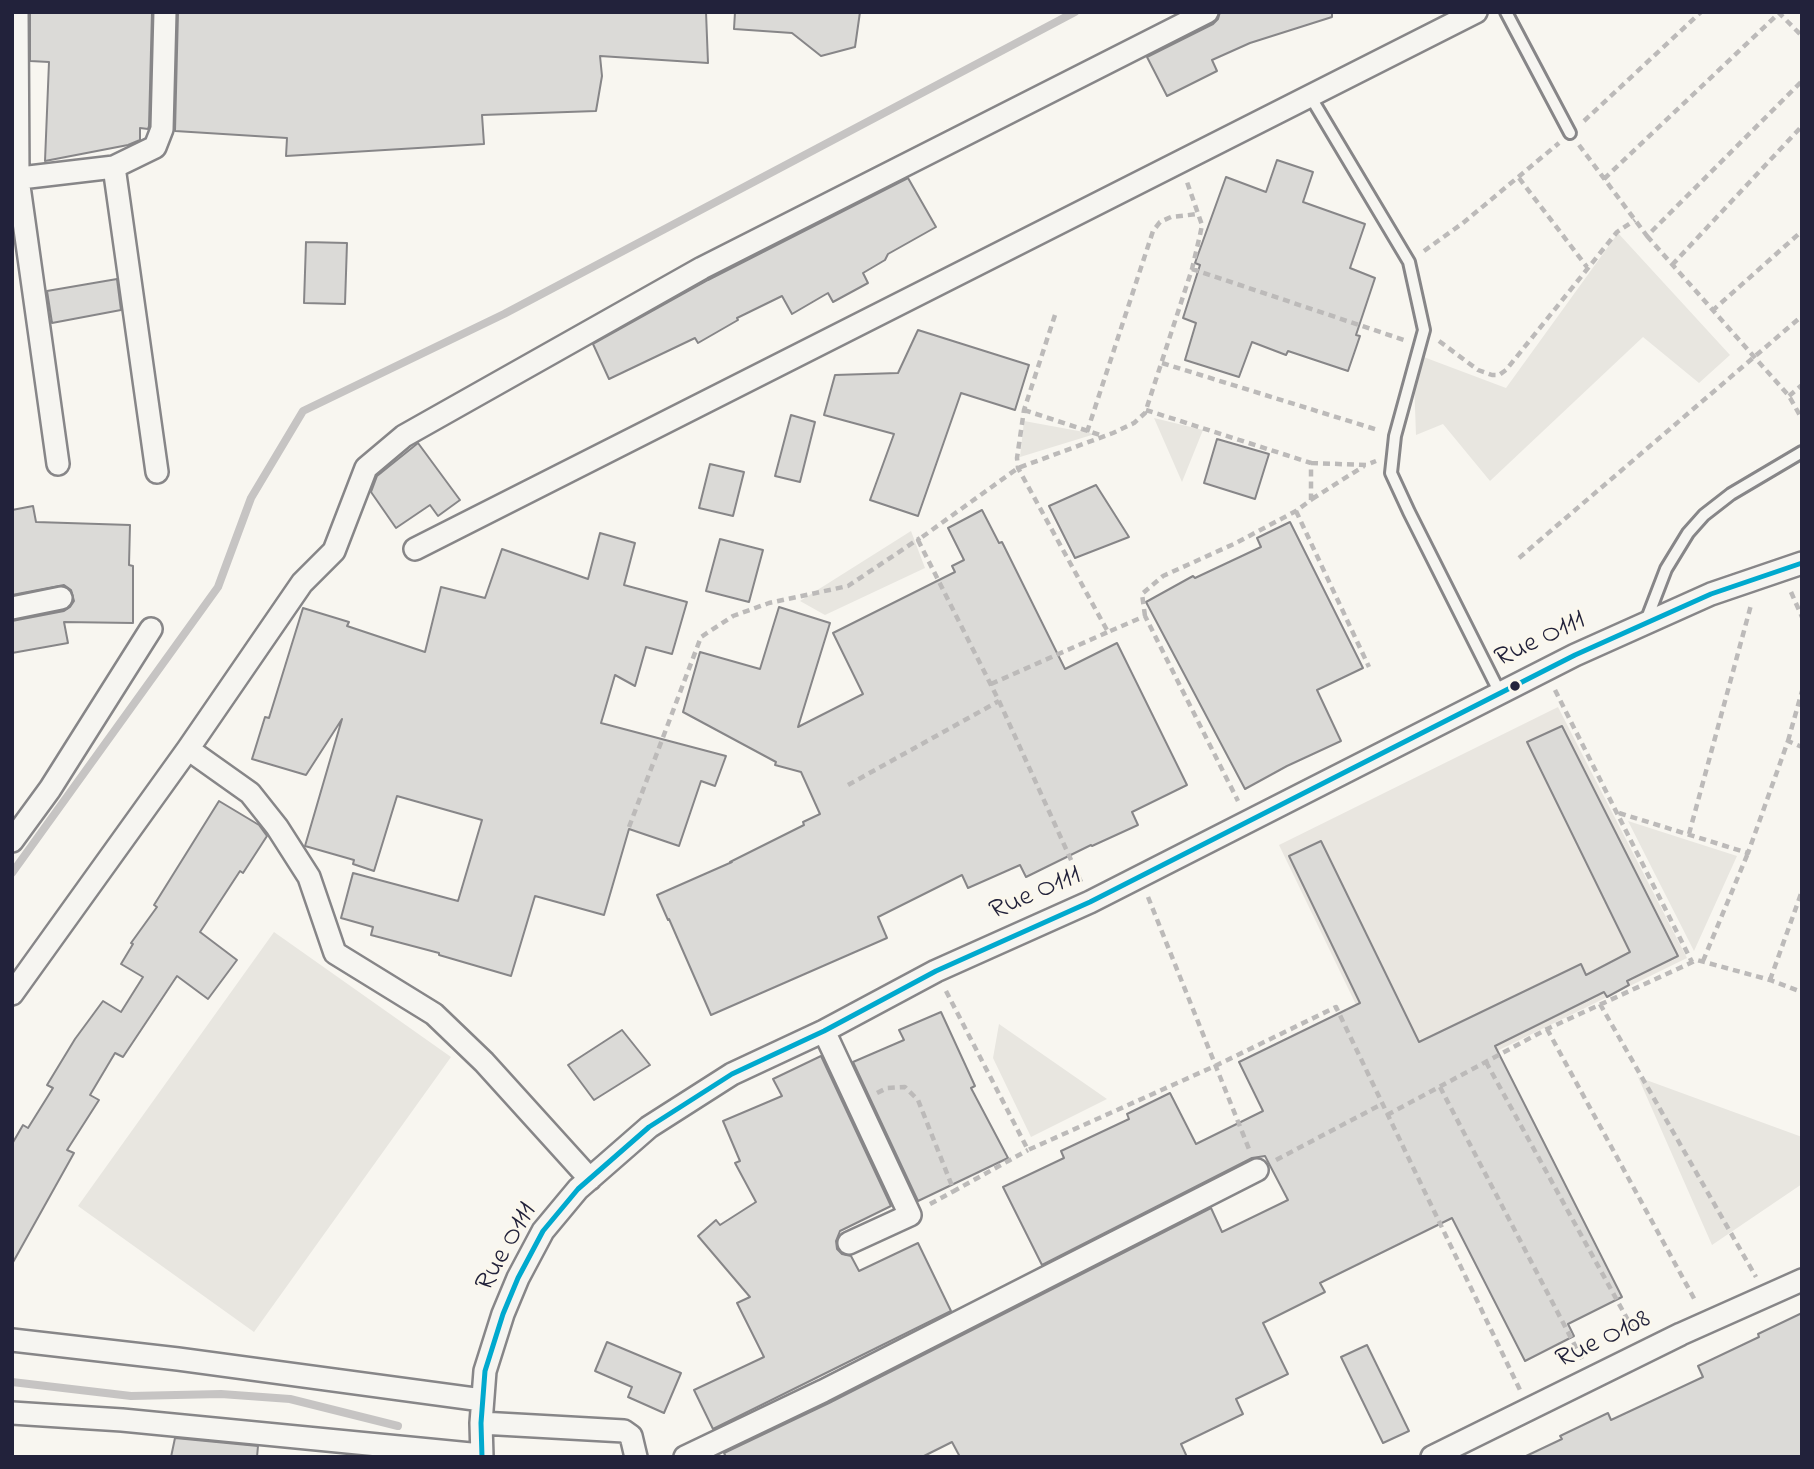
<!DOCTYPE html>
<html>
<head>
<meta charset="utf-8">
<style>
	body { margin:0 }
	#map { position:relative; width:1814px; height:1469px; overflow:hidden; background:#f8f6f0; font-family:"Indie Flower",sans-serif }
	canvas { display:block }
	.frame { position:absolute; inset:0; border:14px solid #22223b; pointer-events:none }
</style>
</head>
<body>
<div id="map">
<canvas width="1814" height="1469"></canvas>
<div class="frame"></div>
</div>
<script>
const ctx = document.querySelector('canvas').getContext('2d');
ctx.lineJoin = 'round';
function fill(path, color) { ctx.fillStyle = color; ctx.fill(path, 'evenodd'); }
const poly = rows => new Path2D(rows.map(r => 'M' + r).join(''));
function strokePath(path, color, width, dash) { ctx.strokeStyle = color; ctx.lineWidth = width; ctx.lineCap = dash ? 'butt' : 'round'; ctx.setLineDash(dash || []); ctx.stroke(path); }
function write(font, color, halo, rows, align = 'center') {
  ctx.font = font + ' "Indie Flower",sans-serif'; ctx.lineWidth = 5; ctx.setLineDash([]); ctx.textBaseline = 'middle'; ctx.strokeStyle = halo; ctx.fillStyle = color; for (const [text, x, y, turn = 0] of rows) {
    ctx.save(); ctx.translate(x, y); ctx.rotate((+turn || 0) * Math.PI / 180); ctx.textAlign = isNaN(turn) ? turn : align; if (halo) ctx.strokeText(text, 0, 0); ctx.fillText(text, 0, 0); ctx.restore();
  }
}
const built = poly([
	[1558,707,1687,958,1401,1098,1279,845]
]);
const green = poly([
	[1618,233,1730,355,1699,383,1643,337,1490,481,1443,424,1416,435,1413,353,1506,388],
	[1154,418,1203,430,1182,482],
	[1024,421,1095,434,1020,457],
	[911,531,925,568,825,615,800,601],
	[1628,821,1737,856,1694,951],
	[274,932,451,1057,254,1332,78,1206],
	[999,1024,1107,1099,1031,1137,993,1058],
	[1638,1077,1802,1137,1802,1184,1712,1245]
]);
const stream = poly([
	[12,873,218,587,251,498,303,411,504,314,1075,12],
	[12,1382,131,1396,221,1394,290,1399,398,1426]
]);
const building = poly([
	[30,12,152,12,149,126,148,129,140,128,140,140,128,145,45,161,49,62,30,61,30,12],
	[178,12,706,12,708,63,600,56,602,76,596,111,482,115,484,144,286,156,287,138,175,131,178,12],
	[735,12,860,12,855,47,821,56,792,33,734,29,735,12],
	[1220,12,1332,12,1332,17,1250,43,1212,60,1217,71,1167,96,1147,57,1213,24,1218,19,1220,12],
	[1277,160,1313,172,1303,202,1365,224,1350,268,1375,278,1356,335,1360,336,1348,371,1288,351,1286,355,1252,342,1239,377,1185,360,1196,323,1183,318,1200,265,1195,263,1226,177,1266,192,1277,160],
	[908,178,936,227,888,254,885,260,863,273,868,283,833,302,828,293,792,314,782,296,737,318,738,320,698,343,695,338,609,379,593,344,708,280,908,178],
	[306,242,347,243,345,304,304,303,306,242],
	[117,279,121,310,52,323,47,291,117,279],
	[918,330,1029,365,1015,410,961,393,918,516,870,500,894,434,824,415,835,375,898,373,918,330],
	[791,415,815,422,800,482,775,476,791,415],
	[1217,439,1269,454,1255,499,1204,483,1217,439],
	[418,443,460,500,438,516,430,505,396,528,371,492,377,476,418,443],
	[710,464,744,472,733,516,699,508,710,464],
	[1096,485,1129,537,1075,558,1049,506,1096,485],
	[33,506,36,522,130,525,129,565,133,566,133,623,64,622,68,643,12,653,12,621,64,611,70,607,74,601,71,590,64,585,12,595,12,510,33,506],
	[982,510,999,543,1002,542,1065,669,1117,643,1187,785,1132,812,1138,825,1092,846,1091,845,1026,877,1020,865,968,888,962,875,878,917,887,938,711,1015,669,919,668,920,657,895,732,862,730,862,804,825,803,822,820,814,801,772,775,765,776,762,683,712,700,652,760,669,779,607,830,623,798,727,863,694,833,633,955,572,952,566,964,560,948,528,982,510],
	[1290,522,1363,668,1317,690,1341,741,1287,766,1245,789,1146,602,1193,576,1195,578,1261,547,1257,538,1290,522],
	[600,533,635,543,624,585,687,602,672,654,646,647,635,686,615,675,601,723,726,756,715,786,701,781,679,846,629,829,604,915,535,896,511,976,439,955,439,953,371,935,373,927,341,918,353,873,458,901,482,820,397,796,374,871,353,864,354,860,305,846,342,719,306,775,252,759,265,717,269,718,303,608,349,622,347,626,425,652,441,587,485,598,502,549,588,579,600,533],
	[720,539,763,550,749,602,706,591,720,539],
	[1562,726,1678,956,1627,981,1629,985,1607,997,1604,992,1495,1046,1622,1297,1568,1324,1574,1336,1525,1361,1452,1218,1320,1283,1325,1292,1263,1323,1288,1374,1236,1399,1243,1414,1181,1444,1187,1457,960,1457,952,1442,922,1457,726,1457,724,1453,829,1403,1211,1208,1222,1232,1288,1200,1265,1156,1252,1158,1042,1265,1003,1187,1064,1158,1061,1151,1129,1119,1127,1114,1170,1093,1196,1144,1263,1111,1239,1062,1360,1003,1289,856,1321,841,1419,1042,1581,964,1586,975,1630,952,1527,742,1562,726],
	[219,801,259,825,267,836,243,873,240,871,200,932,237,960,208,999,177,976,123,1057,115,1053,90,1095,99,1100,67,1150,74,1153,12,1264,12,1144,23,1125,28,1128,53,1088,47,1085,75,1039,103,1001,121,1012,143,977,121,964,133,944,131,943,157,907,154,905,219,801],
	[941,1012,975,1086,971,1088,1008,1158,918,1201,853,1062,904,1040,899,1030,941,1012],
	[622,1030,650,1065,594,1100,568,1065,622,1030],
	[821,1056,891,1206,840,1231,836,1241,837,1249,842,1254,851,1256,859,1271,918,1243,951,1311,713,1429,694,1390,764,1357,737,1303,750,1297,698,1236,716,1220,720,1225,756,1202,735,1163,740,1161,723,1121,782,1096,773,1079,821,1056],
	[1802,1313,1802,1457,1524,1457,1562,1439,1560,1436,1608,1413,1611,1420,1703,1377,1698,1366,1759,1337,1758,1334,1802,1313],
	[607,1342,681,1373,664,1413,628,1397,632,1387,595,1371,607,1342],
	[1367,1345,1409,1431,1383,1443,1341,1357,1367,1345],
	[175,1438,258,1446,257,1457,171,1457,175,1438]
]);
const path = poly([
	[1778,12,1802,36],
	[1584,121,1701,12],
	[1579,145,1647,236,1802,81],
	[1519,178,1587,267],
	[1604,179,1779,13],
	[1647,236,1789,396,1802,419],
	[1424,251,1463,223,1559,143],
	[1672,265,1802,126],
	[1192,269,1404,340],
	[1712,311,1802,231],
	[1055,315,1024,410,1017,458,1018,468,1108,632,1145,616,1238,801],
	[1439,341,1478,370,1492,375,1499,375,1506,370,1617,232,1635,220],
	[1162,363,1378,430],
	[1789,396,1802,385],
	[1024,410,1103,436],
	[1087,432,1153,231,1160,222,1171,217,1198,214],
	[1311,463,1366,465,1376,461],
	[1312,499,1364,466],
	[1296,511,1369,667],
	[1519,558,1802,316],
	[1791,592,1802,617],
	[1145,616,1142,594,1163,576,1236,543,1296,511,1311,500,1311,463,1146,410],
	[991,684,1108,632],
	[1555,690,1692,962],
	[1788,741,1802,691],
	[848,785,999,701],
	[1619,813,1748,853,1788,741,1802,747],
	[629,827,701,637,733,616,769,603,848,586,920,538],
	[1689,834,1751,605],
	[1081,882,999,701,918,540,1018,468,1113,433,1134,423,1145,413,1192,269,1200,235,1202,225,1187,182],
	[1148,897,1249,1149],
	[1703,961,1748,853],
	[1770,980,1802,891],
	[946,991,1028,1150,1215,1066,1336,1007,1520,1390],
	[1600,1004,1756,1277],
	[1547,1029,1696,1302],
	[1486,1062,1635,1333],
	[1440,1087,1582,1359],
	[877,1093,887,1088,905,1087,918,1100,954,1191,1028,1150],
	[1387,1115,1547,1029,1697,960,1770,980,1802,992],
	[1276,1160,1382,1104],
	[930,1204,954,1191]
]);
const lane = poly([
	[1506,12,1570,133],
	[1310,96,1409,262,1424,330,1395,436,1391,473,1409,512,1500,693],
	[1646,621,1666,569,1688,533,1704,515,1731,494,1802,452]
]);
const street = poly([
	[17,12,18,179,58,464],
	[114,167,157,472],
	[12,179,114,167,155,147,162,129,165,12],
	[415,549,1476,12],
	[12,608,61,598],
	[188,749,250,793,277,827,309,877,335,953,434,1014,484,1062,590,1179],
	[12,841,50,789,151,629],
	[12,994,188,749,302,583,334,551,366,468,404,436,702,268,1207,12],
	[824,1031,910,1215,849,1243],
	[12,1340,178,1359,482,1400],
	[12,1413,122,1420,481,1455],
	[481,1423,624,1431,631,1436,636,1457],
	[482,1457,481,1423,485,1371,503,1314,518,1278,543,1231,578,1189,649,1127,732,1074,824,1031,936,971,1090,902,1575,655,1711,594,1802,563],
	[685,1457,823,1391,1257,1170],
	[1432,1457,1681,1334,1802,1280]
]);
const bus1 = poly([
	[482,1457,481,1423,485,1371,503,1314,518,1278,543,1231,578,1189,649,1127,732,1074,824,1031,936,971,1090,902,1575,655,1711,594,1802,563]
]);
const markers = [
	[1515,686,6,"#22223b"]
];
const streetNames = [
	["Rue O111",1541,641,-26],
	["Rue O111",1036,895,-24],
	["Rue O111",508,1248,-61],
	["Rue O108",1604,1341,-26]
];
fill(built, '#e9e6e0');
fill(green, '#e8e6e0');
strokePath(stream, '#c6c4c3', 8);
fill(building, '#dbdad7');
strokePath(building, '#878688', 2);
strokePath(lane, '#878688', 16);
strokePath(street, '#878688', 26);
strokePath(path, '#bcbab9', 4.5, [7, 5]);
strokePath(lane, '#f6f5f1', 10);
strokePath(street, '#f6f5f1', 21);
strokePath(bus1, '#00a9ce', 5);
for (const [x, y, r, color] of markers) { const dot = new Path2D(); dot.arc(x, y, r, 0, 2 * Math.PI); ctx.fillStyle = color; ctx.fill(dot); strokePath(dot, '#fbf7ec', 2.5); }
write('28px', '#22223b', '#fbf7ec', streetNames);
</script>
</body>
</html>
